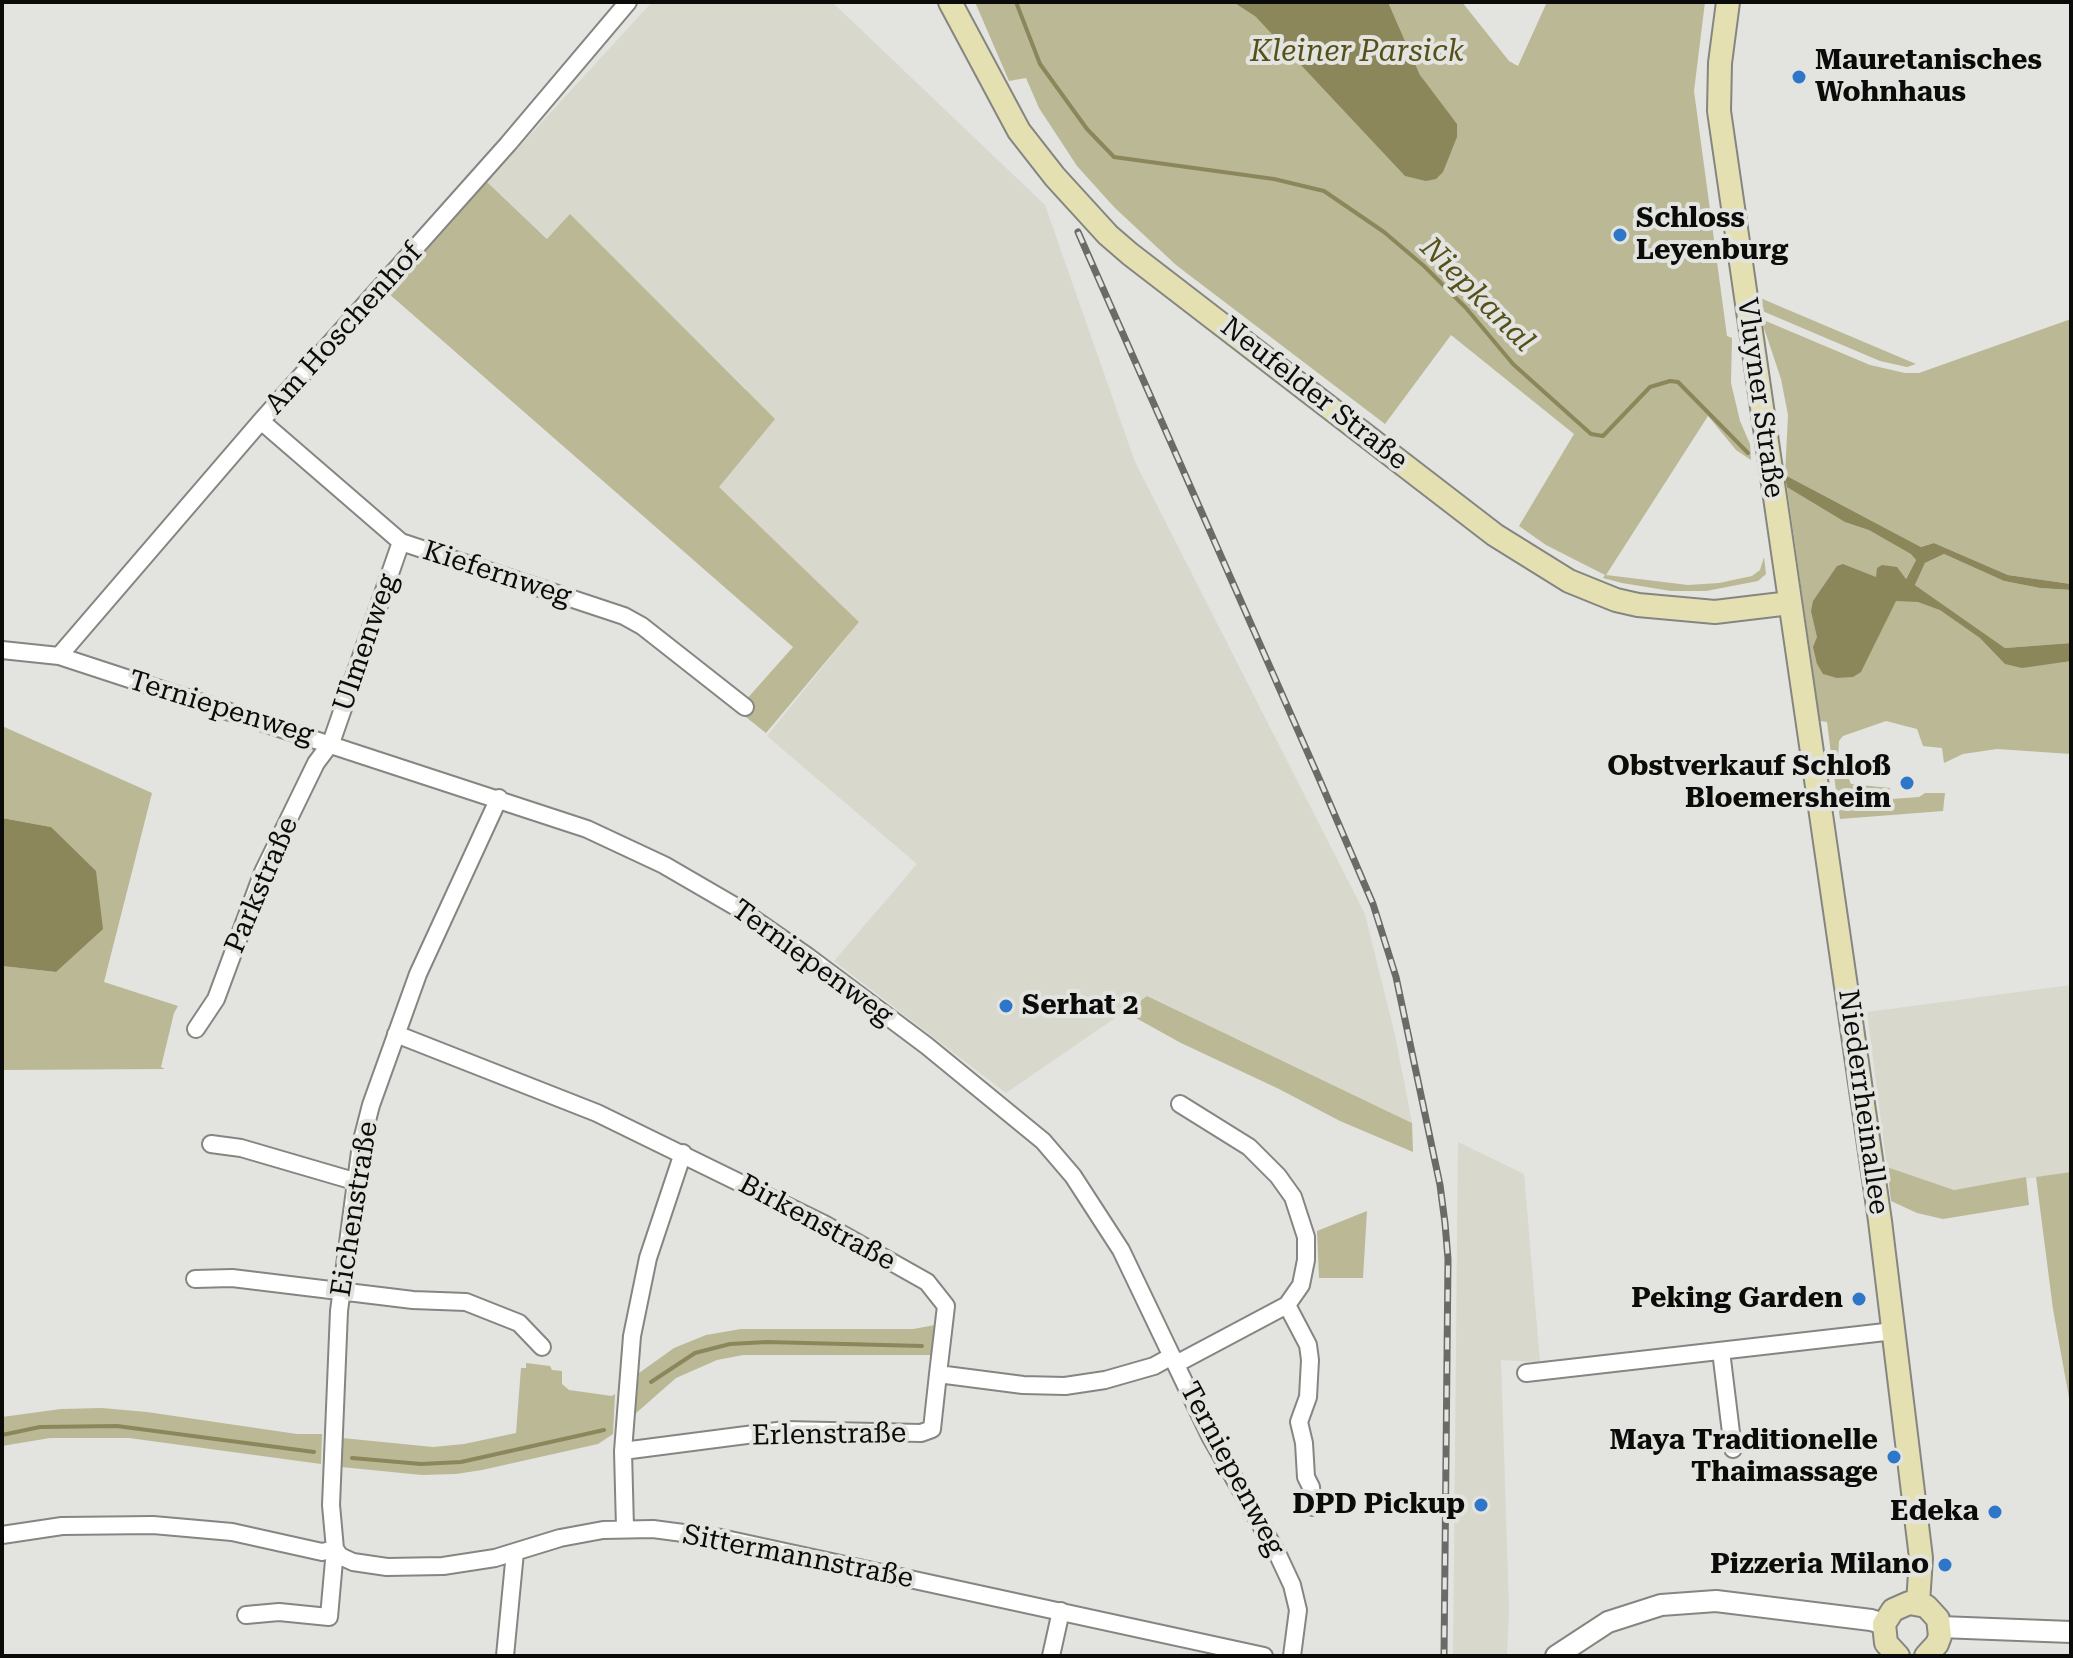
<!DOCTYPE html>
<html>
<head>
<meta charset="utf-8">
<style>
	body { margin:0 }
	#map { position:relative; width:2073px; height:1658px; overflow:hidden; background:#e3e3e0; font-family:"Roboto Serif",serif }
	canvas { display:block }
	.frame { position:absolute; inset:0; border:4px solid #0b0b0a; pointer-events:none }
</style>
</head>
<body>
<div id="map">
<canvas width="2073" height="1658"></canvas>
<div class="frame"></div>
</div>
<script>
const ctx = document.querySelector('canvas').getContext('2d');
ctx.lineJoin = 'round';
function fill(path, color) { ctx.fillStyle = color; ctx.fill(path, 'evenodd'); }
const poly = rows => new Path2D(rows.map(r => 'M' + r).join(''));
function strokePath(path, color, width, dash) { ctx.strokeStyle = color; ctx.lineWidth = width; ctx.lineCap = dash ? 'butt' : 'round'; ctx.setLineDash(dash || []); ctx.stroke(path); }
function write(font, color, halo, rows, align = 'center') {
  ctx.font = font + ' "Roboto Serif",serif'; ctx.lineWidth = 8; ctx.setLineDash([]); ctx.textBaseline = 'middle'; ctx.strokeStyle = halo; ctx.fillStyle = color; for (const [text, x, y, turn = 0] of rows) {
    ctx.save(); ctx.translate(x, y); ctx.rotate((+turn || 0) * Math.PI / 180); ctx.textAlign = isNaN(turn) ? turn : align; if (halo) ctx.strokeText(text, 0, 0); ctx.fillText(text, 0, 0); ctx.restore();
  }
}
const built = poly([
	[652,2,832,2,1045,205,1135,462,1365,914,1395,1035,1412,1123,1147,996,1006,1093,834,961,917,864,767,736,859,622,718,487,746,389,570,215,548,239,487,182],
	[2071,985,2071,1172,1954,1190,1887,1167,1867,1012],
	[1458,1142,1524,1174,1540,1362,1501,1360,1509,1607,1507,1656,1453,1656]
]);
const green = poly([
	[975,2,1233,2,1256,17,1432,94,1420,75,1388,2,1462,2,1509,61,1518,66,1547,2,1705,2,1694,91,1727,336,1732,338,1731,383,1740,421,1750,444,1751,460,1736,450,1708,416,1606,575,1688,585,1719,583,1752,576,1760,570,1764,557,1766,574,1758,581,1706,591,1671,591,1622,583,1603,578,1605,575,1546,545,1519,526,1574,434,1451,335,1385,424,1176,265,1114,207,1077,166,1039,108,1026,78,1009,81],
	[487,182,547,239,570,214,775,419,719,487,859,622,766,733,737,710,793,647,388,293],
	[1758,297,1779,306,1916,364,1907,367,1880,361,1760,310],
	[1761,319,1870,365,1905,373,1919,373,2071,319,2071,584,2008,575,1934,543,1921,547,1785,475,1788,415,1781,379],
	[1786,481,1912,554,1916,560,1905,580,2000,651,2071,647,2071,754,1997,749,1963,754,1944,763,1942,748,1923,746,1917,729,1886,721,1843,736,1839,741,1838,758,1832,762,1827,722,1820,721],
	[1944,554,2004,581,2040,588,2071,590,2071,643,2005,648,1915,585,1925,563],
	[2,726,152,793,104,982,178,1006,174,1013,161,1067,165,1069,2,1070,2,966,56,972,51,827,2,818],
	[1841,774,1848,777,1851,784,1890,788,1891,799,1919,797,1925,793,1945,793,1943,811,1840,819,1834,776],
	[1147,996,1412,1123,1413,1152,1340,1121,1279,1089,1181,1043,1125,1012],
	[1887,1167,1954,1190,2026,1177,2029,1205,1943,1219,1917,1213,1891,1201],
	[2071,1172,2071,1409,2053,1309,2036,1177],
	[1367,1211,1363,1278,1319,1278,1317,1231],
	[935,1325,931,1355,743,1355,717,1360,676,1378,635,1414,639,1373,674,1348,706,1335,741,1329,913,1329],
	[526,1363,550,1366,552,1370,562,1371,562,1384,569,1390,612,1396,615,1394,613,1434,598,1444,482,1470,456,1474,422,1475,341,1467,342,1438,433,1447,464,1444,516,1433,521,1368,526,1368],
	[102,1408,147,1412,297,1434,322,1434,321,1464,129,1438,50,1438,2,1446,2,1417,61,1409]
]);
const water = poly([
	[1233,2,1388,2,1420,75,1457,124,1457,137,1443,172,1436,179,1426,181,1405,176,1256,17],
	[1785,475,1921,547,1934,543,2008,575,2071,584,2071,590,2040,588,2004,581,1944,554,1925,563,1915,585,2005,648,2071,643,2071,661,2022,668,2005,664,1980,638,1940,610,1918,602,1896,601,1861,672,1853,677,1837,678,1823,674,1817,664,1813,647,1817,637,1811,611,1813,601,1837,566,1843,564,1876,577,1877,568,1882,565,1897,567,1906,579,1916,560,1911,554,1869,530,1845,522,1787,487],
	[2,818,51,827,96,871,103,929,56,972,2,966]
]);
const stream = poly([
	[1016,2,1040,64,1087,129,1114,157,1274,179,1324,191,1384,232,1424,266,1466,308,1513,364,1591,434,1603,436,1650,387,1670,381,1678,382,1748,453],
	[651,1382,695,1353,730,1344,767,1342,922,1346],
	[2,1435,40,1427,117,1426,314,1452],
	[352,1458,421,1464,461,1462,604,1430]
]);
const minor = poly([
	[261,421,401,542,624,616,642,626,745,707],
	[2,650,59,656,587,829,664,865,738,908,807,956,927,1046,1043,1141,1073,1176,1121,1250,1210,1436,1278,1555,1292,1585,1298,1610,1292,1656],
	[59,656,261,421,508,144,628,2],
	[196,1029,216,999,263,872,316,763,331,743,401,542],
	[396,1034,597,1113,824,1224,927,1282,946,1306,938,1374,1023,1385,1065,1386,1105,1380,1154,1366,1172,1356],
	[1180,1104,1249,1147,1278,1176,1293,1197,1306,1237,1306,1260,1301,1285,1287,1305],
	[211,1144,241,1148,354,1181],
	[195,1279,232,1278,413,1300,466,1302,519,1323,542,1347],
	[1721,1351,1733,1449],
	[1176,1364,1287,1305,1308,1345,1310,1360,1308,1397,1299,1422,1304,1443,1306,1477,1311,1487,1313,1507],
	[1526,1373,1894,1331],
	[623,1451,785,1430,921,1433,932,1429,938,1374],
	[625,1528,623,1451,632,1336,648,1258,683,1153],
	[2,1535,62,1526,153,1525,232,1532,322,1552,335,1549],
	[335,1549,340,1556,353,1562,387,1567,443,1566,495,1558,560,1538,603,1530,653,1529,721,1538,1264,1656],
	[246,1615,279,1612,329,1617,335,1549,331,1505,339,1311,361,1144,371,1105,418,974,499,798],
	[505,1656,515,1552],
	[1051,1656,1061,1611]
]);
const tertiary = poly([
	[1940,1627,2071,1632],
	[1556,1656,1608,1622,1661,1605,1716,1601,1871,1620,1884,1624]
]);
const secondary = poly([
	[950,2,1019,131,1055,177,1108,235,1130,254,1495,535,1569,581,1616,600,1638,605,1715,612,1790,603],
	[1728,2,1720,63,1719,111,1880,1221,1921,1558,1918,1603],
	[1898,1656,1886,1643,1884,1624,1893,1610,1909,1603,1926,1606,1938,1619,1940,1636,1937,1644,1926,1656]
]);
const rail = poly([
	[1078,232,1318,776,1373,904,1396,977,1440,1185,1445,1223,1448,1259,1444,1656]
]);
const markers = [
	[1799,77,8,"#2e77c8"],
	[1620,235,8,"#2e77c8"],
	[1907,783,8,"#2e77c8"],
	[1006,1006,8,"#2e77c8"],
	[1859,1299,8,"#2e77c8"],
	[1894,1457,8,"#2e77c8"],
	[1481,1505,8,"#2e77c8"],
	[1995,1512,8,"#2e77c8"],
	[1945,1565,8,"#2e77c8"]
];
const poiNames = [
	["Mauretanisches",1815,61,"left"],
	["Wohnhaus",1815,93,"left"],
	["Schloss",1636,219,"left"],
	["Leyenburg",1636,251,"left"],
	["Obstverkauf Schloß",1891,767],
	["Bloemersheim",1891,799],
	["Serhat 2",1022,1006,"left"],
	["Peking Garden",1843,1299],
	["Maya Traditionelle",1878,1441],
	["Thaimassage",1878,1473],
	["DPD Pickup",1465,1505],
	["Edeka",1979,1512],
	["Pizzeria Milano",1929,1565]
];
const streetNames = [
	["Am Hoschenhof",344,329,-48],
	["Neufelder Straße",1314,394,38],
	["Vluyner Straße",1760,398,82],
	["Kiefernweg",497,574,18],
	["Ulmenweg",366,643,-71],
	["Terniepenweg",221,708,17],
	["Parkstraße",262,885,-67],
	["Terniepenweg",812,963,36],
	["Niederrheinallee",1863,1102,82],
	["Eichenstraße",355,1209,-81],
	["Birkenstraße",817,1223,28],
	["Erlenstraße",829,1435,-1],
	["Terniepenweg",1232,1469,62],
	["Sittermannstraße",798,1557,11]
];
const waterNames = [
	["Kleiner Parsick",1357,52],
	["Niepkanal",1477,295,45]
];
fill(built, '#d8d8cd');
fill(green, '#bbb896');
fill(water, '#8b875b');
strokePath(stream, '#8b875b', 4);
strokePath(minor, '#858581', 20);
strokePath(tertiary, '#858581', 24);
strokePath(secondary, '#858581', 26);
strokePath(minor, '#fff', 16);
strokePath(tertiary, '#fff', 20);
strokePath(secondary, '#e4e0b2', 22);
strokePath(rail, '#6a6a68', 7);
strokePath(rail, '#e3e3e0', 4, [12]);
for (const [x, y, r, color] of markers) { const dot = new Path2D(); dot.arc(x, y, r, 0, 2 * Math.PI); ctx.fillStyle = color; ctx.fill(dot); strokePath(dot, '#e3e3e0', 3); }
write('bold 28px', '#0b0b0a', '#e3e3e0', poiNames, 'right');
write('28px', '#0b0b0a', '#e3e3e0', streetNames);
write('italic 30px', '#56501a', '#e3e3e0', waterNames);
</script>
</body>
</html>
